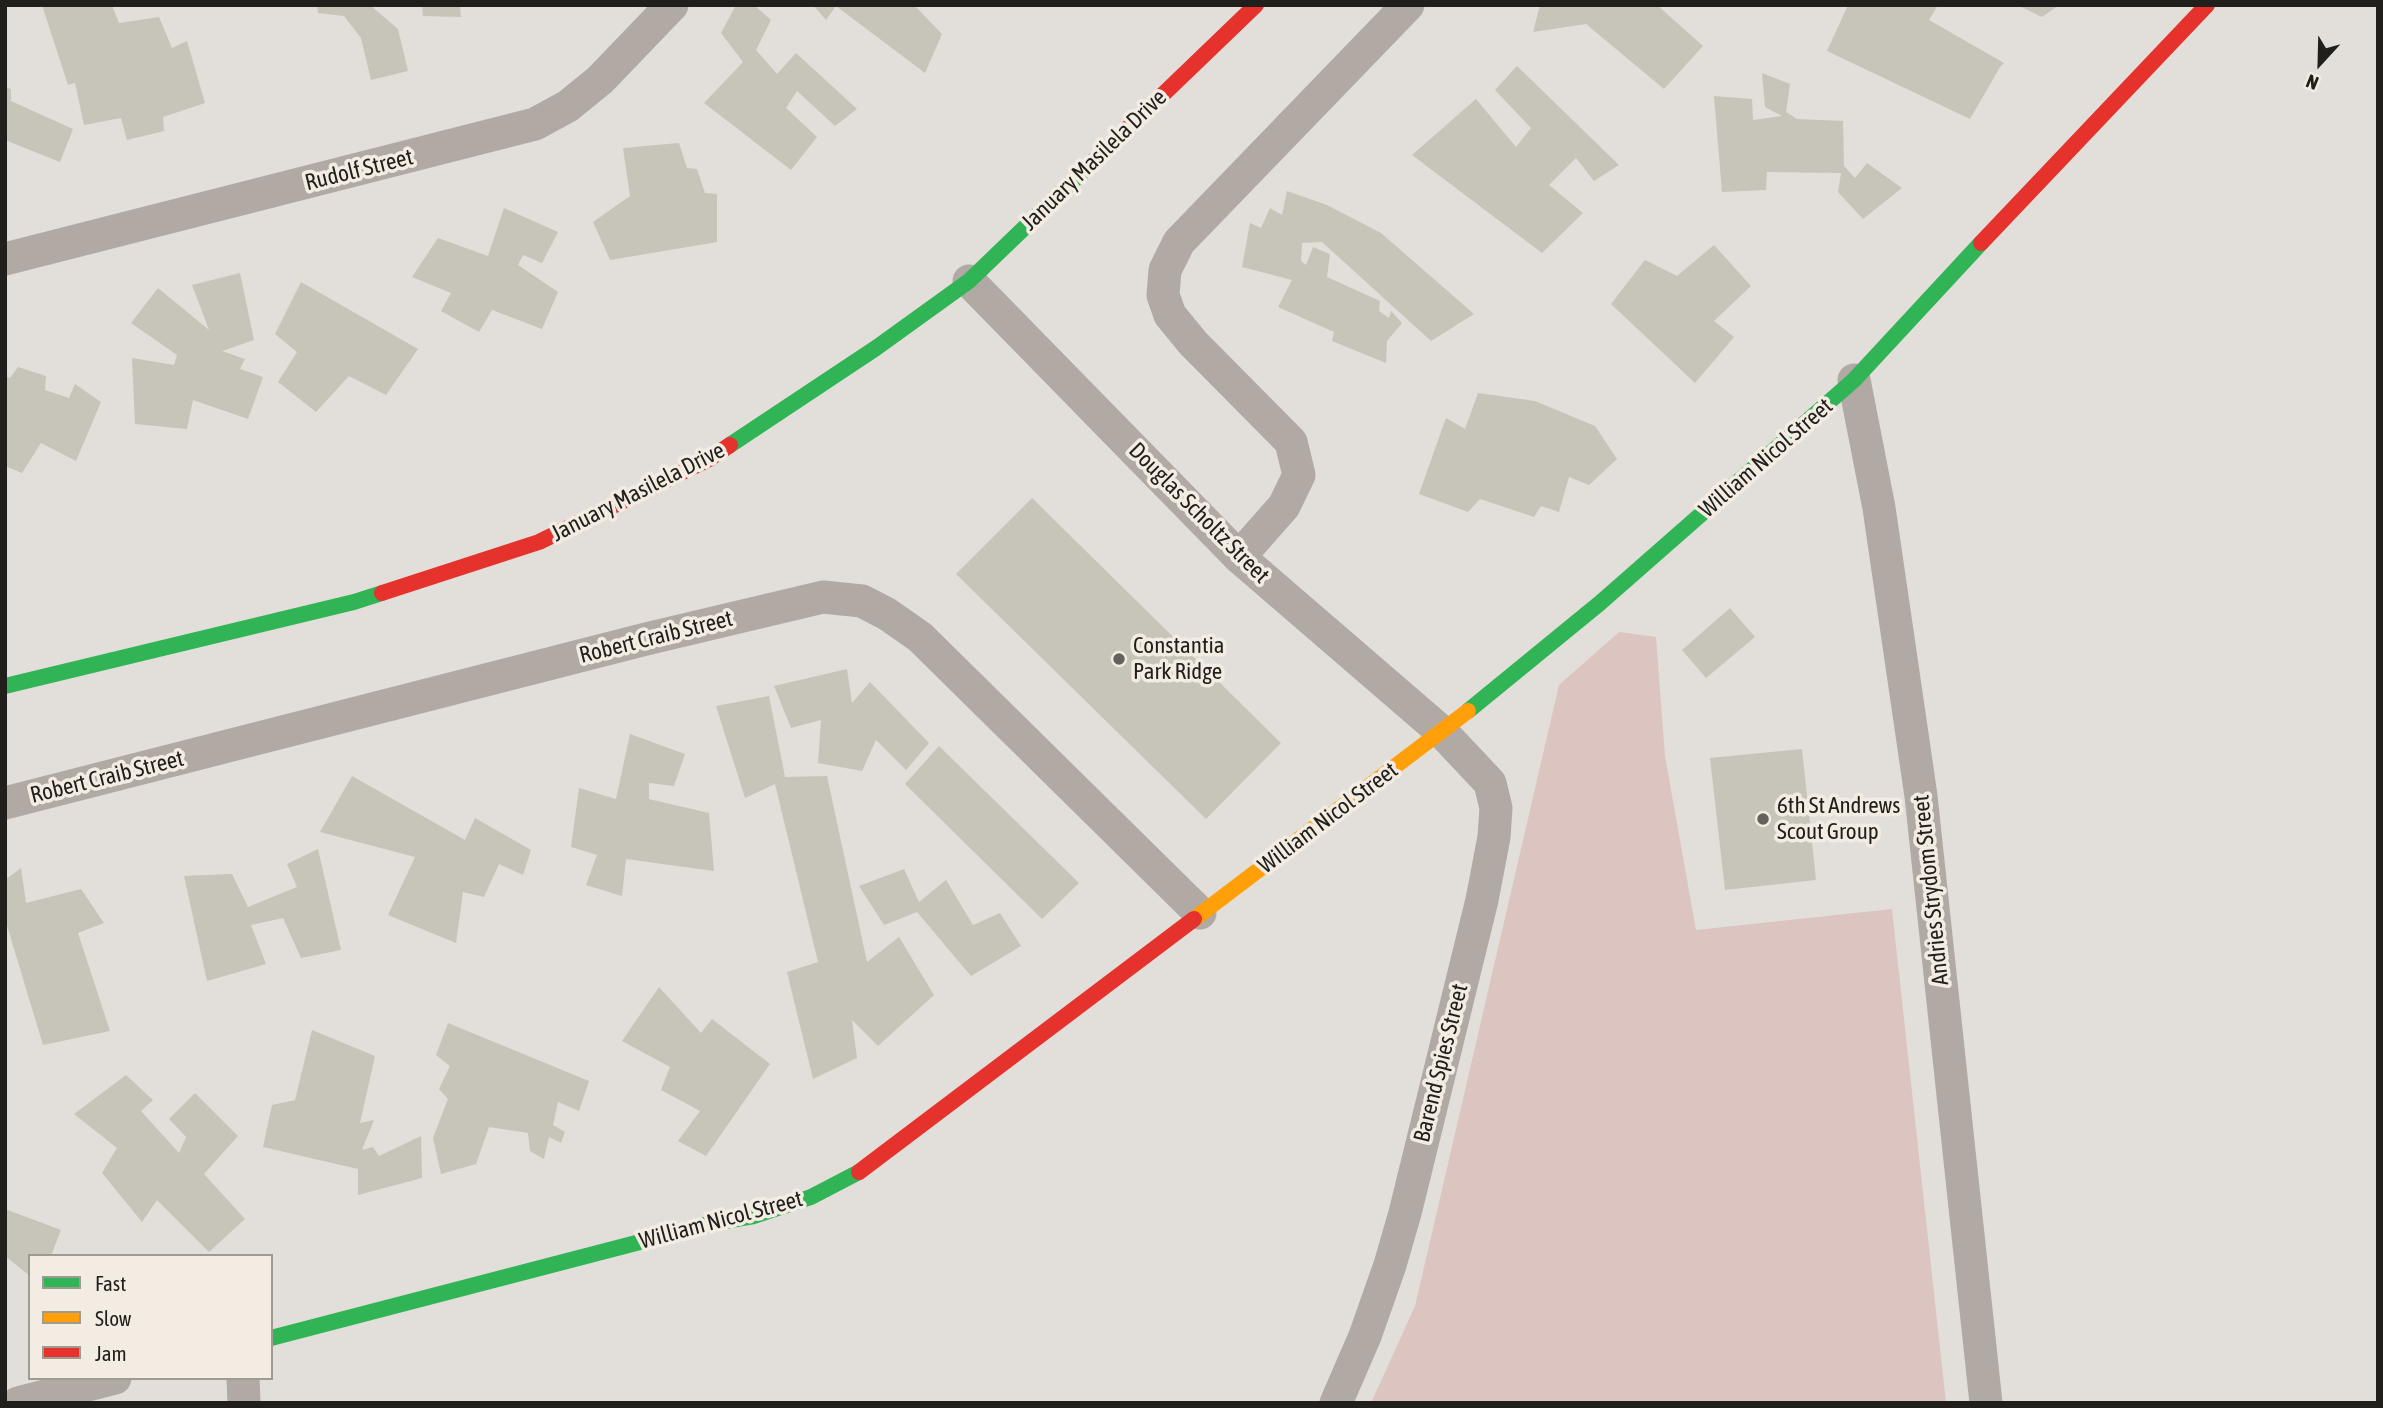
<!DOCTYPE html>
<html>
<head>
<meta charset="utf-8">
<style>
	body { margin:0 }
	#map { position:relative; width:2383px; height:1408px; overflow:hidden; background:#e2ded9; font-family:"Asap Condensed",sans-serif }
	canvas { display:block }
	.frame { position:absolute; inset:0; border:7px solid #211f1b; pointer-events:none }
	.legend { position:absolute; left:28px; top:1254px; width:245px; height:126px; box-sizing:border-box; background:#f3ece2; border:2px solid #9f9a92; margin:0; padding:9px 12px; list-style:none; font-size:21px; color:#211f1b }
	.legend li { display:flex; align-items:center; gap:14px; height:35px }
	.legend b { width:35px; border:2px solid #9f9a92 }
	.north { position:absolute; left:2285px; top:28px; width:70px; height:70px; -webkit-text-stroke:5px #f3ece2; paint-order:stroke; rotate:202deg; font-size:19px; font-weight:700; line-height:28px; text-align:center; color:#211f1b }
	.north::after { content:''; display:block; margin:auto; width:24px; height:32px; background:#211f1b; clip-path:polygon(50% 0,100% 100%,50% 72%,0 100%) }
</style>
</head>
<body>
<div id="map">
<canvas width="2383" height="1408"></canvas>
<div class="frame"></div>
<ul class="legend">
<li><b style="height:9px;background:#30b455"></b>Fast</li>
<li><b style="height:9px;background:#ff9f0a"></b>Slow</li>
<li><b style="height:9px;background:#e5322d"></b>Jam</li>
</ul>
<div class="north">N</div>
</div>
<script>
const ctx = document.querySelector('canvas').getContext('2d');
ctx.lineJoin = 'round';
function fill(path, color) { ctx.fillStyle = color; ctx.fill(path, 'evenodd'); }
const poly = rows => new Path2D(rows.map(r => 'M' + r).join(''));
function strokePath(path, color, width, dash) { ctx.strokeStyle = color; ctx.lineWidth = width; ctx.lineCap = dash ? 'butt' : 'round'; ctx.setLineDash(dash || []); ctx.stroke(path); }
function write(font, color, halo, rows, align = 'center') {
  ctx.font = font + ' "Asap Condensed",sans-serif'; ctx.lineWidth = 7; ctx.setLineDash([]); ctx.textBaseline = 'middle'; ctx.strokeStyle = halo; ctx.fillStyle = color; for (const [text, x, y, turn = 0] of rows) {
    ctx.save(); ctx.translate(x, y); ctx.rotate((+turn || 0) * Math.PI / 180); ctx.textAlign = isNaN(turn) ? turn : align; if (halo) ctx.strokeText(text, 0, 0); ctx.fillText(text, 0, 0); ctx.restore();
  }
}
const green = poly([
	[1619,632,1656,637,1665,756,1696,930,1892,909,1946,1403,1371,1403,1415,1306,1559,685]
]);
const building = poly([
	[42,5,112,5,119,23,159,17,172,48,187,41,205,103,163,117,164,131,127,140,121,118,84,125,75,83,68,85],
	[317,5,370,5,398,29,408,71,371,80,361,38,344,16,318,13],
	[422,5,460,5,461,17,423,16],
	[736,5,754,5,771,20,756,50,777,74,796,53,857,109,835,126,797,91,786,108,817,137,791,170,704,103,743,62,721,33],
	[813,5,914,5,942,34,925,73,836,6,826,20],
	[1540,5,1657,5,1703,46,1664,89,1586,24,1533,32],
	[1848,5,1938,5,1929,20,2004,63,2000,67,1970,119,1827,51],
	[2017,5,2059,5,2042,17],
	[1517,66,1619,165,1594,181,1576,158,1549,185,1583,213,1542,253,1412,155,1476,99,1516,147,1531,128,1495,90],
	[1762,73,1790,84,1786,112,1797,119,1843,121,1844,166,1855,178,1867,163,1902,188,1863,219,1838,192,1841,173,1767,172,1766,190,1722,192,1714,96,1752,99,1753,120,1782,116,1765,107],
	[5,87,11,89,11,101,73,129,60,162,5,140],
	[679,143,687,168,697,169,705,193,717,194,717,242,610,260,593,222,630,196,623,148],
	[1287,191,1327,205,1381,233,1474,314,1431,341,1322,242,1302,243,1301,261,1306,265,1313,247,1330,254,1327,277,1380,301,1379,311,1389,318,1391,311,1402,323,1387,341,1386,363,1332,341,1334,332,1278,307,1292,280,1242,267,1250,223,1261,228,1270,208,1282,215],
	[504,208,558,232,542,263,523,255,518,265,558,292,542,329,492,310,479,332,441,311,451,293,412,277,438,238,488,256],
	[1714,245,1751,286,1714,321,1734,337,1695,383,1611,304,1645,260,1677,276],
	[240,273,254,340,222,351,245,359,240,369,263,377,248,419,193,400,187,429,135,424,132,358,174,365,177,355,131,323,158,288,209,330,192,285],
	[301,282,418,349,386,395,349,376,316,412,278,382,297,352,275,334],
	[18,367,46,376,45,390,69,398,75,384,101,402,76,461,41,443,22,473,5,466,5,376,10,378],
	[1478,393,1535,401,1595,426,1617,459,1589,485,1569,477,1559,512,1541,506,1534,517,1480,499,1468,512,1419,494,1446,418,1465,429],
	[1032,498,1281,743,1206,819,956,574],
	[1730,608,1755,637,1706,678,1682,650],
	[847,669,852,703,870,682,929,743,906,770,876,740,862,771,818,763,821,720,791,728,774,686],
	[769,696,785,777,827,776,867,962,899,937,934,995,878,1046,852,1020,857,1058,813,1079,787,972,818,962,775,784,745,798,716,706],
	[630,734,685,754,674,786,649,783,649,799,709,813,714,871,626,859,622,896,586,885,597,855,571,847,579,788,616,799],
	[939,746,1079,883,1042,919,905,784],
	[1802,749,1816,880,1725,890,1710,758],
	[352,776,465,840,475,818,531,850,523,875,499,864,484,897,463,892,456,943,388,915,415,857,320,832],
	[318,849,341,950,301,958,283,918,251,925,266,964,207,981,184,876,232,874,248,907,297,887,287,864],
	[21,868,26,903,81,889,104,923,78,933,110,1031,43,1045,5,919,5,880],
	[904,869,919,902,946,880,973,925,1000,913,1021,946,971,976,917,912,884,925,859,886],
	[659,987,701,1033,712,1019,770,1064,706,1156,678,1141,700,1111,661,1090,670,1067,622,1041],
	[448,1023,589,1081,579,1111,558,1102,553,1125,565,1132,561,1143,549,1137,544,1159,530,1151,528,1133,489,1127,476,1164,441,1174,433,1138,448,1099,439,1089,450,1066,436,1055],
	[312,1030,375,1056,360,1123,374,1120,362,1150,373,1147,379,1156,421,1136,422,1178,358,1195,358,1169,263,1147,272,1105,295,1100],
	[126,1075,153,1100,141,1111,179,1153,186,1137,169,1119,195,1093,238,1136,204,1174,245,1219,209,1252,157,1200,142,1222,102,1173,117,1148,74,1114],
	[5,1209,61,1230,51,1256,30,1256,30,1276,5,1256]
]);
const street = poly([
	[5,259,535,124,568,106,600,80,672,5],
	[969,281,1239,557,1442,732,1490,783,1496,808,1494,837,1482,900,1405,1213,1390,1265,1365,1336,1336,1403],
	[1854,380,1879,508,1921,796,1986,1403],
	[1239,557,1284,506,1299,475,1291,442,1193,343,1170,315,1163,295,1165,270,1179,242,1408,5],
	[5,803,646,639,823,597,862,601,887,614,920,637,1200,913],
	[243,1378,244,1403],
	[18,1403,115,1378]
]);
const fast = poly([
	[730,445,876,348,969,281,1099,156],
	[5,686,354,602,382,593],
	[1468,711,1600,603,1854,380,1981,243],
	[271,1338,713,1223,754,1216,811,1197,859,1172]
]);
const slow = poly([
	[1194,919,1468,711]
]);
const jam = poly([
	[1099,156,1256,5],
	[1981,243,2207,5],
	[382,593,539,542,709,459,730,445],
	[859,1172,1194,919]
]);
const markers = [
	[1119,659,7,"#65625e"],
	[1763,819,7,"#65625e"]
];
const streetNames = [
	["January Masilela Drive",1094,160,-44],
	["Rudolf Street",359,170,-14],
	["William Nicol Street",1766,458,-41],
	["January Masilela Drive",638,492,-27],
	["Douglas Scholtz Street",1199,513,45],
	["Robert Craib Street",656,637,-14],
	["Robert Craib Street",107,777,-14],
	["William Nicol Street",1328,818,-37],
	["Andries Strydom Street",1931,890,-96],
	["Barend Spies Street",1441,1063,-76],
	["William Nicol Street",721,1220,-15]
];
const poiNames = [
	["Constantia",1133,646],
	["Park Ridge",1133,672],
	["6th St Andrews",1777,806],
	["Scout Group",1777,832]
];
fill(green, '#dcc5c0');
fill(building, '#c7c5b9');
strokePath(street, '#b0a9a4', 33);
strokePath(fast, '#30b455', 16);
strokePath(slow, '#ff9f0a', 16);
strokePath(jam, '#e5322d', 16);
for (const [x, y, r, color] of markers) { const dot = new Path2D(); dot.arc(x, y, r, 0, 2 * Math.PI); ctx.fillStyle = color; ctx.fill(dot); strokePath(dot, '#f3ece2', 2.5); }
write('23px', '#211f1b', '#f3ece2', streetNames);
write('23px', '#211f1b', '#f3ece2', poiNames, 'left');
</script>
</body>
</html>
